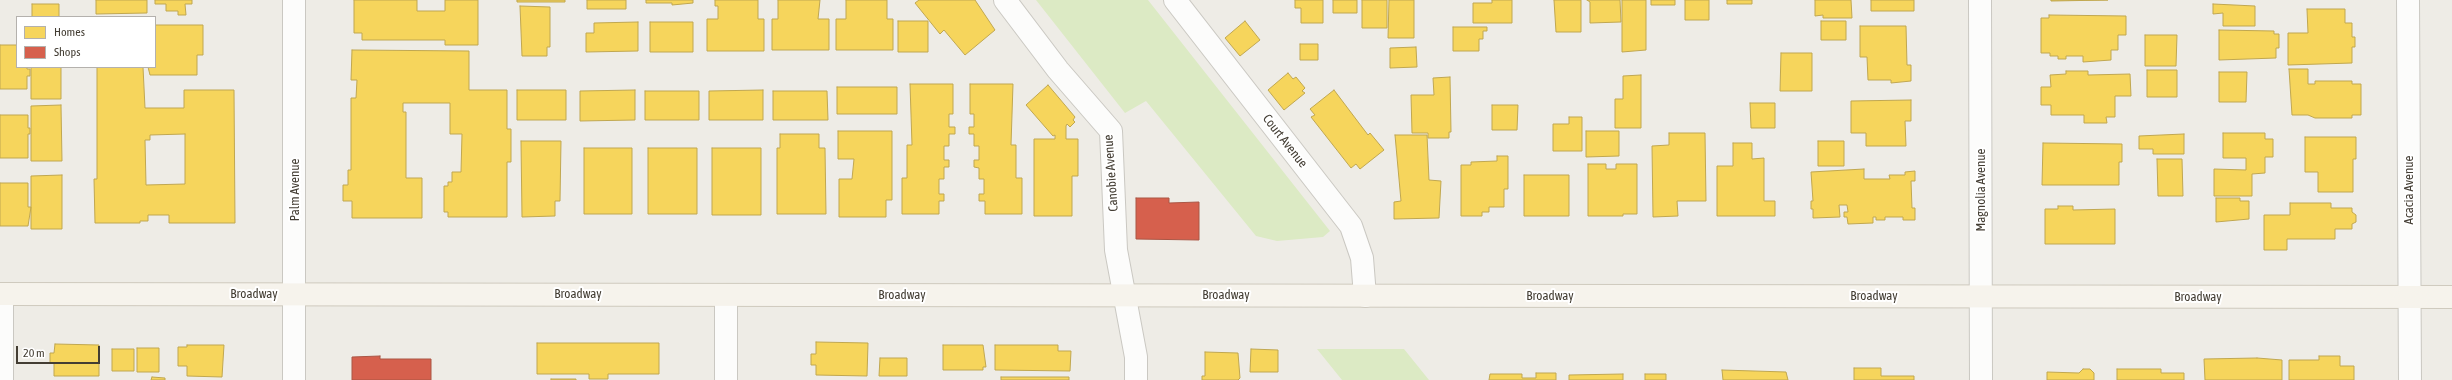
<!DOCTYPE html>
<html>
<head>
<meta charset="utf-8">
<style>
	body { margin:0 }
	#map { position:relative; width:2452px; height:380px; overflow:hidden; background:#eeece6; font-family:"Asap Condensed",sans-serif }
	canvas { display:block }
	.legend { position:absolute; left:16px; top:16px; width:140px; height:52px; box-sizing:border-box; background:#fff; border:1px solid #b4b1ad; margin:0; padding:5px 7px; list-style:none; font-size:12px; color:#433d33 }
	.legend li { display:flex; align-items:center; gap:8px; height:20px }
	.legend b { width:20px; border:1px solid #b4b1ad }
	.scale { position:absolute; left:16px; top:346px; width:84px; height:18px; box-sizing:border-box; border:2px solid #433d33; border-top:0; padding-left:5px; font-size:12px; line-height:14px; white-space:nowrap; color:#433d33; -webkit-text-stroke:3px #fff; paint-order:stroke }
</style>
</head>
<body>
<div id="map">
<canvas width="2452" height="380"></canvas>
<ul class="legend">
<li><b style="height:11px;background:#f6d55c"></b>Homes</li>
<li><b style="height:11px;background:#d6604d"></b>Shops</li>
</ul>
<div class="scale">20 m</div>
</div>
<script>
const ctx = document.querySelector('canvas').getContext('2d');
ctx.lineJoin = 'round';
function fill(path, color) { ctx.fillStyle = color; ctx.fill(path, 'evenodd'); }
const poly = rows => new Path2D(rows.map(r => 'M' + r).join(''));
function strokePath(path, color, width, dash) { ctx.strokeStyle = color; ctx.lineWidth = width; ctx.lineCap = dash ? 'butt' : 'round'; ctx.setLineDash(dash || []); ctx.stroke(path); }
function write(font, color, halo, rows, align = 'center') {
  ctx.font = font + ' "Asap Condensed",sans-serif'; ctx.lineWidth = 4; ctx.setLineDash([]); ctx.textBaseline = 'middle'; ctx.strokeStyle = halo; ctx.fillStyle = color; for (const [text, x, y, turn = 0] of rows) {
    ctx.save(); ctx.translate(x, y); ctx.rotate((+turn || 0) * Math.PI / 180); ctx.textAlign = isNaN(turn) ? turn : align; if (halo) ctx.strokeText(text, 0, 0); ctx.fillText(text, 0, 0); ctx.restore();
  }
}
const green = poly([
	[1036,0,1148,0,1330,231,1323,237,1277,241,1256,236,1146,101,1125,113],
	[1317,349,1404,349,1429,380,1342,380]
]);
const homes = poly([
	[96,0,147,0,147,13,96,14,96,0],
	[155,0,192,0,192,4,185,4,186,15,178,15,178,11,166,11,166,4,155,4,155,0],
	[354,0,417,0,417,11,445,11,445,0,478,0,478,45,445,45,445,40,362,40,362,33,354,33,354,0],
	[517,0,565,0,565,2,517,2,517,0],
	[587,0,626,0,626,9,587,9,587,0],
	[646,0,693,0,693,3,672,5,672,3,646,3,646,0],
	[715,0,758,0,758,19,764,19,764,51,707,51,707,19,718,19,718,6,715,6,715,0],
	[778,0,820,0,818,19,829,19,829,50,772,50,772,19,778,19,778,0],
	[846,0,887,0,887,19,893,19,893,50,836,50,836,19,846,19,846,0],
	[919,0,975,0,995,30,965,55,944,30,940,34,915,3,919,0],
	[1295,0,1323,0,1323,23,1301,23,1301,8,1295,8,1295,0],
	[1333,0,1357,0,1357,13,1333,13,1333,0],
	[1362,0,1387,0,1387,28,1362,28,1362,0],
	[1389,0,1414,0,1414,38,1388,38,1389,0],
	[1492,0,1512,0,1512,23,1473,23,1473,3,1492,3,1492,0],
	[1554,0,1581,0,1581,32,1556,32,1554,0],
	[1587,0,1620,0,1621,22,1590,23,1590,2,1587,0],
	[1622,0,1646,0,1646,50,1622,52,1622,0],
	[1651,0,1675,0,1675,5,1651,5,1651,0],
	[1685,0,1709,0,1709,20,1685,20,1685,0],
	[1727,0,1752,0,1752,4,1727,4,1727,0],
	[1815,0,1851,0,1852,18,1823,18,1823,15,1815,16,1815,0],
	[1871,0,1914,0,1914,11,1871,11,1871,0],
	[2051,0,2108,0,2051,1,2051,0],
	[32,4,59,4,59,17,32,17,32,4],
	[2213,4,2255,6,2255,26,2223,26,2223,13,2213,14,2213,4],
	[520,6,550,7,550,47,547,47,547,56,522,56,520,6],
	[2307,9,2345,9,2345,23,2352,23,2352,37,2355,37,2355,47,2352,47,2352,63,2288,65,2288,33,2308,33,2307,9],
	[2049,15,2126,16,2126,35,2118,35,2118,50,2111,50,2111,60,2083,62,2083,56,2066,56,2066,59,2058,59,2058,56,2050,56,2050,53,2041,53,2041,18,2049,18,2049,15],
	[898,21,928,21,928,52,898,52,898,21],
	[1245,21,1260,40,1240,56,1225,38,1245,21],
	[1821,21,1846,21,1846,40,1821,40,1821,21],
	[638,22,638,51,586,52,586,33,594,33,594,23,638,22],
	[650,22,693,22,693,52,650,52,650,22],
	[155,25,203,25,203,55,197,55,197,75,150,75,148,67,155,67,155,25],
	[1860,26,1906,26,1907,65,1911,65,1911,81,1891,83,1891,80,1868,80,1867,57,1860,57,1860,26],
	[1453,27,1487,27,1487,31,1483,31,1483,39,1479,39,1479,51,1453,51,1453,27],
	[2219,30,2274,31,2274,34,2279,34,2279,48,2276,48,2276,58,2219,60,2219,30],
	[2145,35,2177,35,2176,66,2145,66,2145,35],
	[1300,44,1318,44,1318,60,1300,60,1300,44],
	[0,45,17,45,17,67,27,67,27,69,30,69,30,76,27,76,27,89,0,89,0,45],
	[1416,47,1417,67,1390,68,1390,48,1416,47],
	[352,50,469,51,469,90,507,90,507,129,511,129,511,162,507,162,507,217,448,217,448,212,444,212,444,186,448,186,448,182,452,182,452,172,461,172,462,134,450,134,450,103,403,103,403,112,406,112,406,178,422,178,422,218,352,218,352,201,343,201,343,185,348,185,348,170,351,170,351,98,356,98,357,80,351,80,352,50],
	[1781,53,1812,53,1812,91,1780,91,1781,53],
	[31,67,61,67,61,99,31,99,31,67],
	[97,67,143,67,145,108,184,108,184,90,234,90,235,223,169,223,169,215,148,215,148,221,140,221,140,223,95,223,94,179,97,179,97,67],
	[185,134,185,184,146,185,145,140,150,140,150,135,185,134],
	[2289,69,2308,69,2308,84,2315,84,2315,81,2352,81,2352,84,2361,84,2361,115,2352,115,2352,118,2315,118,2308,115,2292,115,2289,69],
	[2147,70,2177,70,2177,97,2147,97,2147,70],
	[2066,71,2088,71,2088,75,2130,74,2131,96,2115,96,2115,117,2106,117,2107,123,2084,123,2084,115,2051,115,2051,105,2041,105,2041,87,2051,87,2050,75,2066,74,2066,71],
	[2219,72,2247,72,2246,102,2219,102,2219,72],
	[1288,73,1293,79,1296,77,1305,88,1302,91,1305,93,1284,110,1268,90,1288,73],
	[1641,75,1641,128,1615,128,1615,99,1623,99,1623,76,1641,75],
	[1450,77,1451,132,1449,132,1449,138,1428,138,1428,133,1412,133,1411,95,1434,95,1433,78,1450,77],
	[910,84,953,84,953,114,949,114,949,127,955,127,955,134,949,134,949,146,944,146,944,160,949,160,949,167,944,167,944,179,939,179,939,194,944,194,944,201,939,201,939,214,902,214,902,178,907,178,907,145,912,145,910,84],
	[970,84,1013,84,1011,145,1016,145,1016,178,1022,178,1022,214,985,214,985,201,979,201,979,194,984,194,984,179,979,179,979,168,974,167,974,160,979,160,979,146,974,146,974,134,969,134,969,127,974,127,974,114,970,114,970,84],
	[1048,85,1075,117,1073,120,1075,122,1070,127,1067,124,1066,126,1066,139,1078,139,1078,176,1072,176,1072,216,1034,216,1034,139,1055,139,1055,135,1053,136,1026,105,1048,85],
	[837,87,897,87,897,114,837,114,837,87],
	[517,90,566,90,566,120,517,120,517,90],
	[635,90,635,120,580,121,580,91,635,90],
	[763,90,763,120,709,120,709,91,763,90],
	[1334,90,1368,135,1370,133,1384,150,1360,169,1356,164,1351,168,1311,117,1315,115,1310,109,1334,90],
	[645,91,699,91,699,120,645,120,645,91],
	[773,91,827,91,828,120,773,120,773,91],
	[1911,100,1911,121,1905,121,1906,146,1866,146,1866,133,1851,133,1851,101,1911,100],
	[1750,103,1775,103,1775,128,1751,128,1750,103],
	[61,105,62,161,31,161,31,106,61,105],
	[1492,105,1518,105,1517,130,1492,130,1492,105],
	[0,115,28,115,28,128,30,128,30,134,28,134,28,158,0,158,0,115],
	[1569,117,1582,117,1582,151,1553,151,1553,124,1569,124,1569,117],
	[838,131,892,131,892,200,886,200,886,217,839,217,839,179,852,179,854,159,838,159,838,131],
	[1586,131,1619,131,1619,156,1586,157,1586,131],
	[1669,133,1705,133,1706,201,1677,201,1678,216,1653,217,1652,146,1669,145,1669,133],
	[2223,133,2265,133,2265,139,2273,139,2273,157,2265,157,2265,173,2252,174,2252,196,2214,196,2214,169,2246,170,2246,158,2223,158,2223,133],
	[780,134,819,134,819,148,825,148,826,214,777,214,777,148,780,148,780,134],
	[2184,134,2184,154,2153,154,2153,149,2139,149,2139,136,2184,134],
	[1395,135,1427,135,1429,180,1441,181,1439,218,1394,219,1394,202,1401,201,1395,135],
	[2305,137,2356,137,2356,159,2353,159,2353,192,2318,192,2318,172,2305,172,2305,137],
	[521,141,561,141,560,201,555,201,555,216,522,217,521,141],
	[1818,141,1844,141,1844,166,1818,166,1818,141],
	[1733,143,1752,143,1752,159,1764,158,1764,201,1775,201,1775,216,1717,216,1717,166,1733,166,1733,143],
	[2043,143,2122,144,2122,162,2119,162,2119,185,2042,185,2043,143],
	[584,148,632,148,632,214,584,214,584,148],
	[648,148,697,148,697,214,648,214,648,148],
	[712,148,761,148,761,215,712,215,712,148],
	[1497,156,1508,156,1508,189,1504,189,1504,207,1489,207,1489,212,1482,212,1482,216,1461,216,1461,165,1471,165,1471,162,1497,161,1497,156],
	[2157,159,2182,159,2183,196,2158,196,2157,159],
	[1588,164,1606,164,1606,169,1616,169,1616,164,1637,164,1637,214,1623,214,1623,216,1588,216,1588,164],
	[1864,169,1864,179,1890,179,1889,175,1905,175,1905,172,1915,171,1915,181,1911,181,1912,208,1915,208,1915,220,1903,220,1903,217,1885,217,1885,220,1876,220,1876,217,1873,217,1873,223,1848,224,1847,217,1844,217,1844,212,1848,212,1847,205,1839,205,1840,217,1813,218,1813,209,1811,209,1811,201,1813,201,1811,172,1864,169],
	[62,175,62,229,31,229,31,176,62,175],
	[1524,175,1569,175,1569,216,1524,216,1524,175],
	[0,183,28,183,28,207,31,207,28,226,0,226,0,183],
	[2216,198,2240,198,2240,201,2249,201,2249,219,2216,222,2216,198],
	[2290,203,2331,203,2331,208,2352,208,2352,212,2356,215,2356,222,2352,224,2352,229,2335,229,2335,239,2287,239,2287,250,2264,250,2264,215,2290,215,2290,203],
	[2058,206,2073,206,2073,210,2115,209,2115,244,2045,244,2045,209,2058,209,2058,206],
	[816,342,868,343,867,376,816,375,816,365,811,365,811,354,816,354,816,342],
	[537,343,659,343,659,374,608,374,608,379,589,379,589,374,537,374,537,343],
	[55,344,99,345,99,376,54,376,54,363,50,363,50,353,54,353,55,344],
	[187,345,224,345,222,377,187,376,187,366,178,366,178,347,187,347,187,345],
	[943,345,983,345,986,367,983,367,983,370,943,370,943,345],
	[995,345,1058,345,1058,351,1071,351,1070,371,995,370,995,345],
	[137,348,159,348,159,372,137,372,137,348],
	[112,349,134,349,134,371,112,371,112,349],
	[1251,349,1278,350,1278,372,1250,372,1251,349],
	[1205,352,1238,353,1240,378,1238,380,1202,380,1202,376,1205,376,1205,352],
	[2319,356,2340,356,2340,366,2354,366,2354,380,2289,380,2289,360,2319,360,2319,356],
	[880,358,907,358,907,376,879,376,880,358],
	[2257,358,2282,360,2282,380,2205,380,2204,359,2257,358],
	[1854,368,1881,368,1881,376,1914,376,1914,380,1854,380,1854,368],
	[2083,369,2090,369,2094,373,2094,380,2047,380,2047,372,2079,373,2083,369],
	[2117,369,2161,369,2161,373,2184,373,2184,380,2117,380,2117,369],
	[1722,370,1786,372,1788,380,1723,380,1722,370],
	[1536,373,1556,373,1556,380,1489,380,1490,374,1522,374,1522,378,1536,378,1536,373],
	[1623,374,1623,380,1569,380,1569,375,1623,374],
	[1645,374,1666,374,1666,380,1645,380,1645,374],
	[152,377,165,378,165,380,151,380,152,377],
	[1001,377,1069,377,1069,380,1001,380,1001,377],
	[551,379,576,379,576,380,551,380,551,379]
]);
const shops = poly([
	[1136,198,1169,198,1169,203,1199,202,1199,240,1136,239,1136,198],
	[380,356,380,359,431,359,431,380,352,380,352,357,380,356]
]);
const street = poly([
	[294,0,294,380],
	[1005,0,1058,70,1111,131,1116,250,1136,357,1136,380],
	[1175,0,1351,226,1362,258,1365,296],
	[1980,0,1981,380],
	[2408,0,2410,380],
	[2,294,2,380],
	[726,380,726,295]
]);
const secondary = poly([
	[0,294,2452,297]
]);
const streetNames = [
	["Court Avenue",1285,141,52],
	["Canobie Avenue",1111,173,-94],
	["Palm Avenue",295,190,-90],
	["Magnolia Avenue",1981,190,-90],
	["Acacia Avenue",2409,190,-90],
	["Broadway",254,294],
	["Broadway",578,294],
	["Broadway",902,295],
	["Broadway",1226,295],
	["Broadway",1550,296],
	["Broadway",1874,296],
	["Broadway",2198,297]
];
fill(green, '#dceac4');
fill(homes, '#f6d55c');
strokePath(homes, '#c0a750', 1);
fill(shops, '#d6604d');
strokePath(shops, '#aa5645', 1);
strokePath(street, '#cac8c2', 24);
strokePath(secondary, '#cfcabe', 24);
strokePath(street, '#fcfcfb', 22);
strokePath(secondary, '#f6f3ec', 22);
write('13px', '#433d33', '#fff', streetNames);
</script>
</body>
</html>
